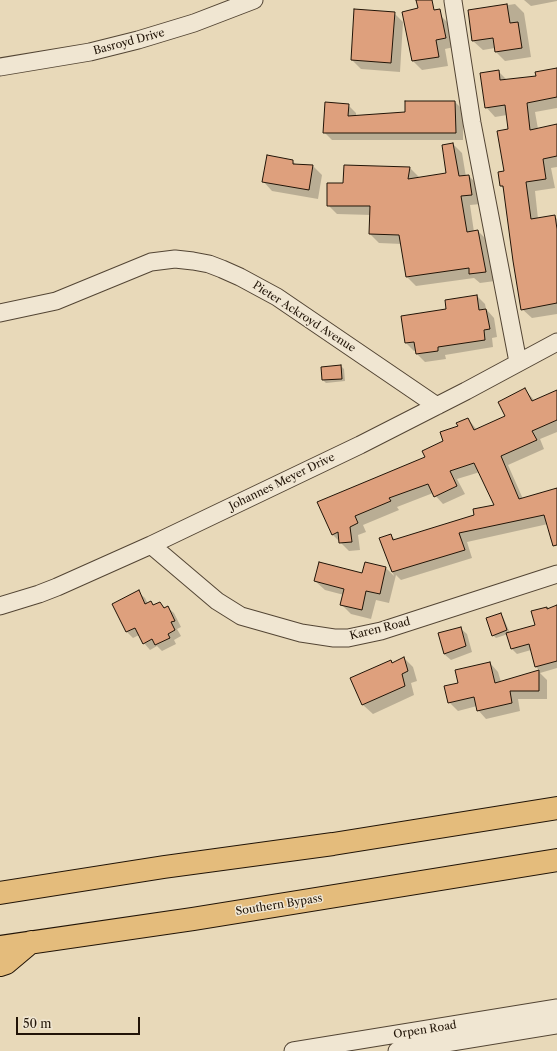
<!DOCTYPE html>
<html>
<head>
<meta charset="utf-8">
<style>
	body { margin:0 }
	#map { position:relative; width:557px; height:1051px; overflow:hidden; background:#e8d9b9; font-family:"Libre Caslon Text",serif }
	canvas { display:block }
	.scale { position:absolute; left:16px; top:1017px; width:124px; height:18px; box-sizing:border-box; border:2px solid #211407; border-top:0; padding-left:5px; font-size:12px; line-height:14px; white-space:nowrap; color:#211407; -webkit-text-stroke:3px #f0e6d2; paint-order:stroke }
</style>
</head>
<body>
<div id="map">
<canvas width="557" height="1051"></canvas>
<div class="scale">50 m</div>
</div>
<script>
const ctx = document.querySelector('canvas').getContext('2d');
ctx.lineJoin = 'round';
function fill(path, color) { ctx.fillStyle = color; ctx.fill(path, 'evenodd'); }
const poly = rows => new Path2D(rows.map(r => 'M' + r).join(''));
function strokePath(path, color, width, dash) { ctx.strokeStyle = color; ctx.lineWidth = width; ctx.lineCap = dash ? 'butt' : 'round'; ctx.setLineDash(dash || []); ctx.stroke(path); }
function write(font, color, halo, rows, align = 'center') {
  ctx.font = font + ' "Libre Caslon Text",serif'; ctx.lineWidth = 3; ctx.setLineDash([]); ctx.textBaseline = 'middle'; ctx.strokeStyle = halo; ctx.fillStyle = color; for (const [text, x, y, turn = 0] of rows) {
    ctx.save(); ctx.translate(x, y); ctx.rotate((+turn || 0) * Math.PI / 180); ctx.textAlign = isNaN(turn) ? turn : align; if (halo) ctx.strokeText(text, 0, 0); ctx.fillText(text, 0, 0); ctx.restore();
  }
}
const shadow = poly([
	[524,0,557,0,557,1,531,6],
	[515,4,524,13,531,57,505,61,496,52,495,48,483,50,473,41,469,11],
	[394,13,403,22,400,72,361,69,352,60],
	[440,15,449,24,454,47,445,49,448,66,422,70,413,61],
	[557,69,557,108,535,112,538,129,557,125,557,167,551,168,555,188,535,191,538,219,555,217,557,219,557,314,532,318,522,309,504,189,501,186,505,172,509,130,507,115,495,117,486,107,498,71,508,81,537,77],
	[406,102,455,102,463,110,463,140,332,140,324,132,348,105,356,113,356,116,406,113],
	[453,144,462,153,466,177,469,176,478,185,481,204,470,205,474,232,478,231,487,240,495,281,480,283,474,278,416,286,407,277,402,244,379,243,370,234,371,215,337,214,328,205,344,184,410,168,419,177,418,179,447,174],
	[292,161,297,165,313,166,322,175,318,199,272,191,263,181],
	[477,296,485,304,486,309,494,318,497,337,492,338,493,347,445,355,446,359,425,362,417,354,417,350,414,351,406,343,448,310],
	[341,366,344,369,345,381,326,383,323,380],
	[525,390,535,401,557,391,557,432,540,439,544,449,508,465,523,499,557,489,557,542,548,524,467,542,472,558,401,580,396,575,389,603,376,600,371,619,351,614,342,605,344,595,325,590,315,581,363,574,366,563,386,568,394,576,380,539,390,535,396,540,475,515,495,506,480,472,457,479,465,494,443,504,433,493,397,507,399,510,363,525,366,532,358,535,360,550,349,551,332,534,426,458,468,419,477,430,506,417],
	[138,592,145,598,148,604,151,602,154,606,160,603,165,608,167,607,174,613,181,627,177,629,181,636,174,640,176,644,162,651,157,646,150,650,144,643,139,635,133,638,127,632],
	[557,606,557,668,540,673,547,680,547,699,518,699,520,711,486,719,478,710,477,706,458,711,449,702,459,683,490,663,498,672,501,682,540,671,536,667,531,650,517,654,512,649,508,634,496,638,493,635,500,614,503,617,510,633,536,625,546,608,548,610],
	[460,628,467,634,472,652,451,660,444,654,439,634],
	[404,658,413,667,417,681,411,683,414,695,373,714,363,705,351,679,390,661,393,663]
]);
const building = poly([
	[416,0,432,0,434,10,440,9,446,38,436,40,439,57,412,61,402,12,418,8,416,0],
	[507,4,510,23,518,22,522,48,495,52,493,38,472,41,468,10,507,4],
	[354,9,395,12,391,63,351,60,354,9],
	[557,68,557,97,527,103,530,130,557,124,557,156,543,159,546,179,526,182,531,219,555,215,557,229,557,303,521,310,513,261,503,186,500,186,498,172,504,171,497,131,508,129,505,105,485,108,480,73,499,70,500,80,536,76,535,72,557,68],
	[405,101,455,101,456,133,323,133,325,102,349,104,348,116,405,112,405,101],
	[453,143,459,176,469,175,472,195,461,196,467,232,478,230,486,272,469,274,469,268,406,277,399,235,369,234,370,206,327,206,327,183,343,183,344,165,410,167,408,179,446,173,442,145,453,143],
	[267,155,293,160,293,164,313,165,309,190,262,182,267,155],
	[477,295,479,310,486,309,490,329,484,330,485,340,438,347,438,351,416,354,414,342,405,343,401,316,446,309,445,300,477,295],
	[341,365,342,379,322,380,321,367,341,365],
	[525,388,532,401,557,390,557,420,532,431,537,440,501,456,519,499,557,488,557,545,553,546,544,515,459,533,465,550,392,572,379,538,391,534,393,540,474,515,473,509,494,505,474,463,450,471,457,486,434,497,428,484,389,498,391,501,355,516,358,523,350,527,352,542,339,543,338,532,332,535,317,502,425,457,422,451,443,441,440,432,458,426,456,423,468,418,474,430,505,416,498,402,525,388],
	[319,562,362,573,365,562,386,567,380,594,366,591,362,610,340,605,344,589,314,581,319,562],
	[139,590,145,604,151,601,153,605,160,602,164,608,168,606,175,621,171,622,175,630,168,634,170,638,155,645,152,639,143,644,135,628,126,632,112,604,139,590],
	[557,605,557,661,535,667,529,644,511,649,506,633,535,625,531,611,547,607,547,609,557,605],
	[501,613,507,630,492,636,486,618,501,613],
	[461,627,466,646,444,654,438,633,461,627],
	[404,657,408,671,402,674,405,686,362,705,350,678,391,660,392,663,404,657],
	[490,662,495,683,539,670,539,691,510,691,512,703,477,711,474,697,448,703,444,686,458,683,455,670,490,662]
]);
const minor = poly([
	[453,1,472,123,518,362],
	[0,67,90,52,138,40,194,23,254,0],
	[0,313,56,301,151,262,175,259,193,261,209,264,222,269,240,277,277,297,437,406],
	[151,545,217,601,241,616,301,633,334,638,348,638,381,631,557,574],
	[0,606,39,594,57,587,151,545,360,445,466,391,557,342],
	[293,1051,557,1008],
	[397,1051,557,1025]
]);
const highway = poly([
	[0,893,164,867,333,844,557,808],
	[0,947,193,919,557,860],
	[0,965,6,963,31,942]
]);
const streetNames = [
	["Basroyd Drive",129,42,-15],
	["Pieter Ackroyd Avenue",304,317,33],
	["Johannes Meyer Drive",282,482,-26],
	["Karen Road",380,629,-14],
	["Southern Bypass",279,905,-9],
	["Orpen Road",425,1030,-9]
];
fill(shadow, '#0003');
fill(building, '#dea07d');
strokePath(building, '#211407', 1);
strokePath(minor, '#534534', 19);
strokePath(highway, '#211407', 24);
strokePath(minor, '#f0e6d2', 17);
strokePath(highway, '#e4bc7c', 22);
write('11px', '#211407', '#f0e6d2', streetNames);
</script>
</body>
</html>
